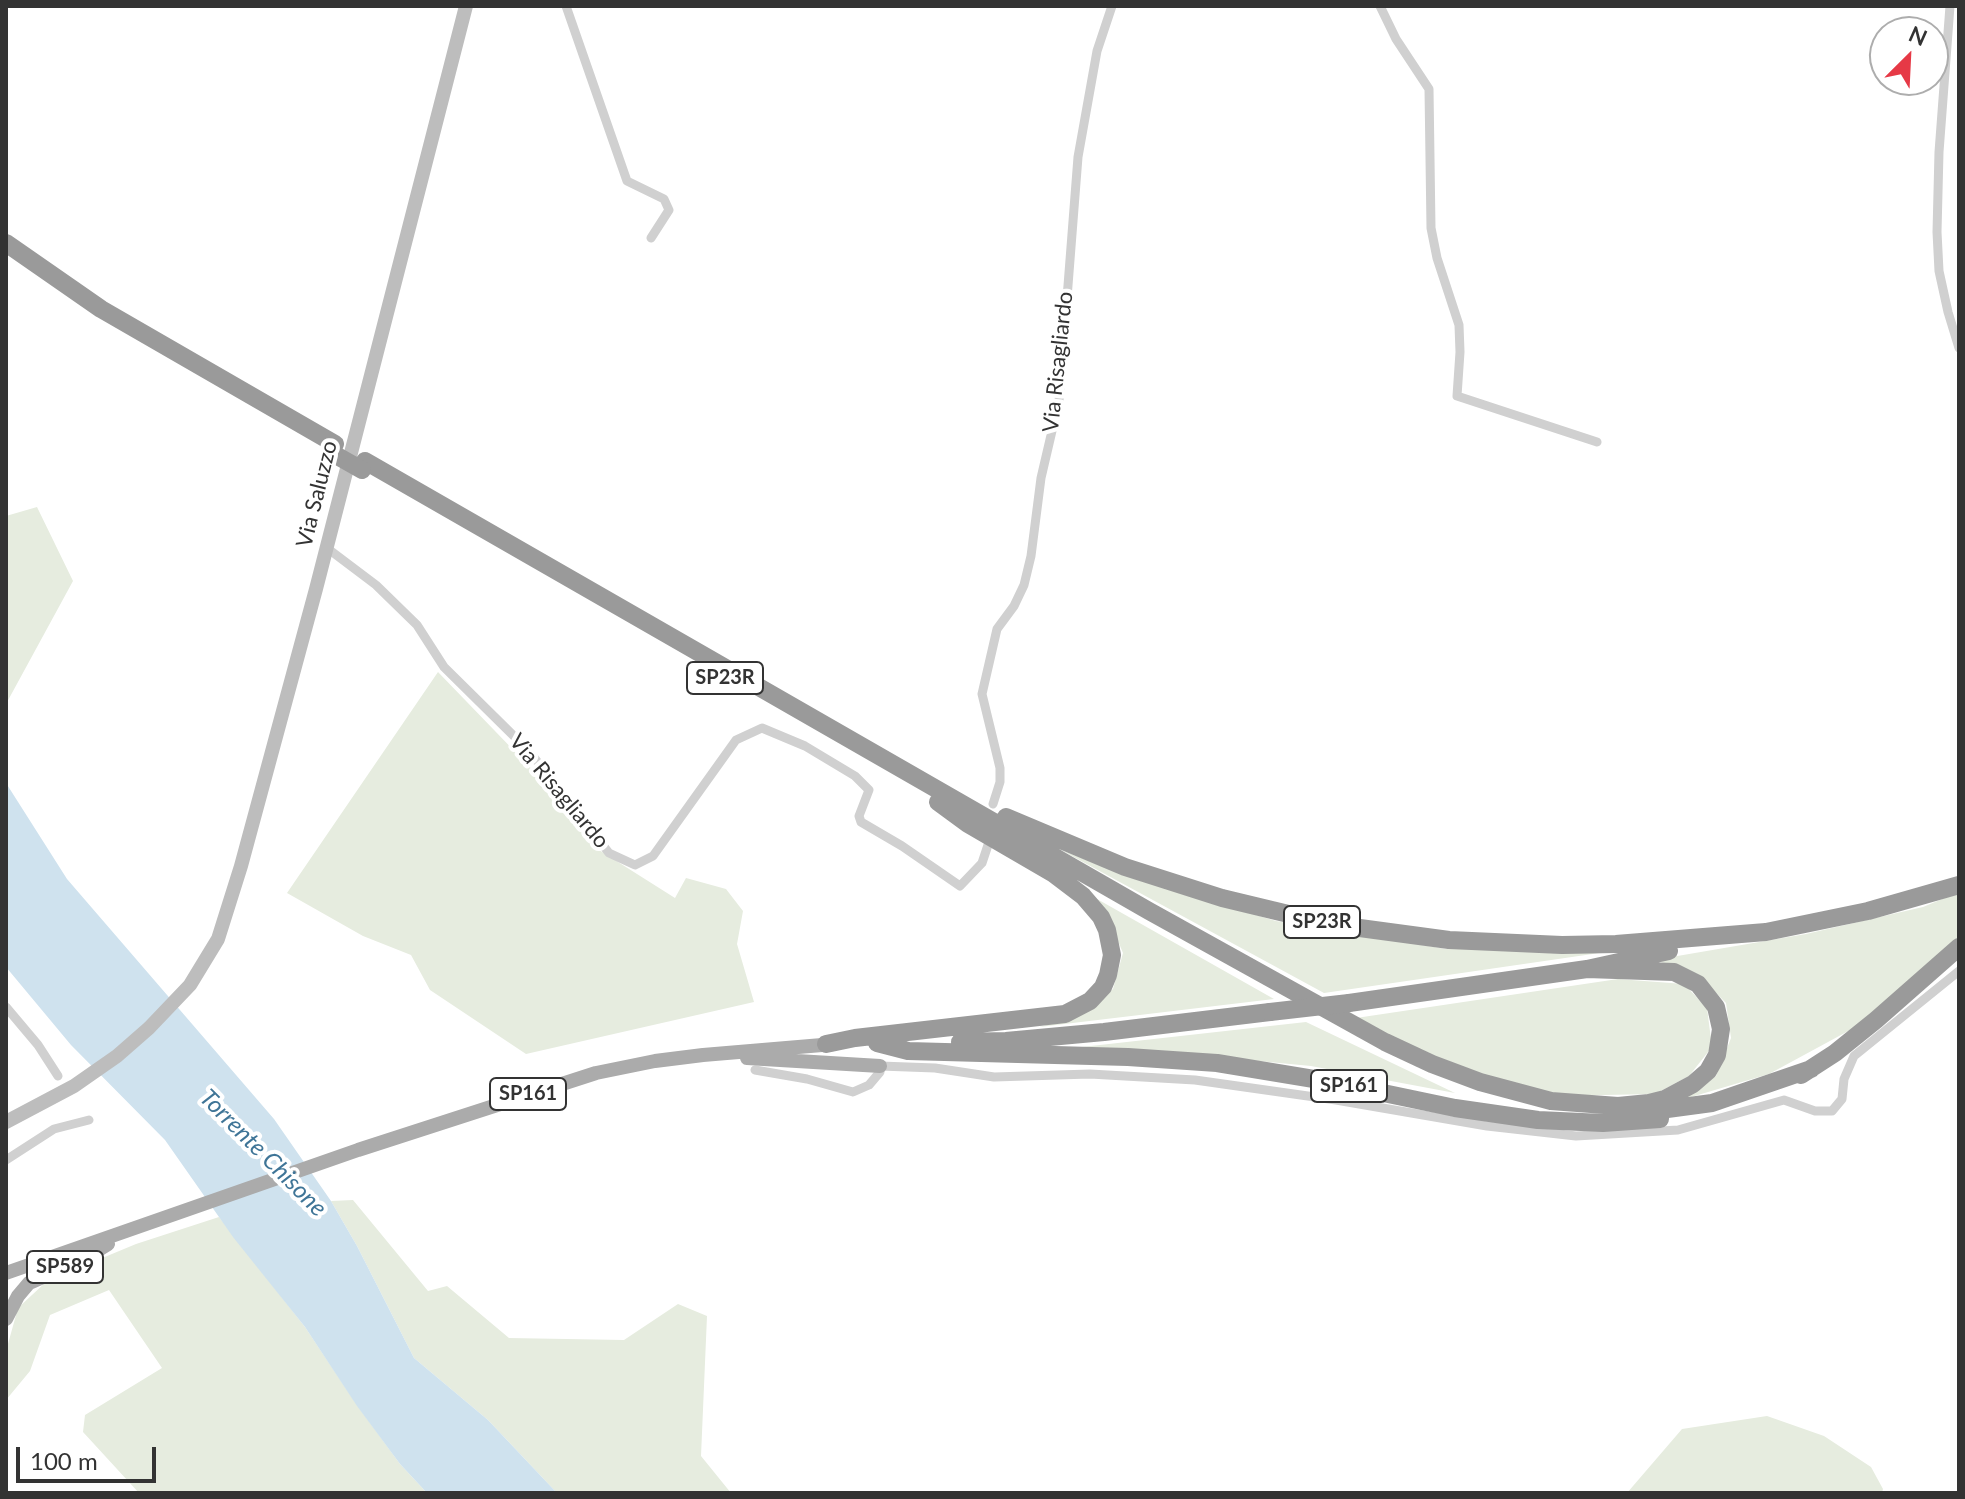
<!DOCTYPE html>
<html>
<head>
<meta charset="utf-8">
<style>
	body { margin:0 }
	#map { position:relative; width:1965px; height:1499px; overflow:hidden; background:#fff; font-family:Lato,sans-serif }
	canvas { display:block }
	.frame { position:absolute; inset:0; border:8px solid #333; pointer-events:none }
	.north { position:absolute; left:1869px; top:16px; width:80px; height:80px; box-sizing:border-box; background:#fff; border:2px solid #adadad; border-radius:50%; rotate:24deg; font-size:22px; font-weight:700; line-height:32px; text-align:center; color:#333 }
	.north::after { content:''; display:block; margin:auto; width:28px; height:36px; background:#e63946; clip-path:polygon(50% 0,100% 100%,50% 72%,0 100%) }
	.scale { position:absolute; left:16px; top:1447px; width:140px; height:36px; box-sizing:border-box; border:4px solid #333; border-top:0; padding-left:10px; font-size:24px; line-height:28px; white-space:nowrap; color:#333; -webkit-text-stroke:6px #fff; paint-order:stroke }
</style>
</head>
<body>
<div id="map">
<canvas width="1965" height="1499"></canvas>
<div class="frame"></div>
<div class="north">N</div>
<div class="scale">100 m</div>
</div>
<script>
const ctx = document.querySelector('canvas').getContext('2d');
ctx.lineJoin = 'round';
function fill(path, color) { ctx.fillStyle = color; ctx.fill(path, 'evenodd'); }
const poly = rows => new Path2D(rows.map(r => 'M' + r).join(''));
function strokePath(path, color, width, dash) { ctx.strokeStyle = color; ctx.lineWidth = width; ctx.lineCap = dash ? 'butt' : 'round'; ctx.setLineDash(dash || []); ctx.stroke(path); }
function write(font, color, halo, rows, align = 'center') {
  ctx.font = font + ' Lato,sans-serif'; ctx.lineWidth = 8; ctx.setLineDash([]); ctx.textBaseline = 'middle'; ctx.strokeStyle = halo; ctx.fillStyle = color; for (const [text, x, y, turn = 0] of rows) {
    ctx.save(); ctx.translate(x, y); ctx.rotate((+turn || 0) * Math.PI / 180); ctx.textAlign = isNaN(turn) ? turn : align; if (halo) ctx.strokeText(text, 0, 0); ctx.fillText(text, 0, 0); ctx.restore();
  }
}
const green = poly([
	[37,507,73,581,6,704,6,516],
	[438,672,552,790,599,850,675,898,686,878,726,889,743,911,737,944,754,1002,526,1054,430,990,411,955,363,936,287,893],
	[1059,849,1126,876,1276,921,1446,949,1627,949,1324,993],
	[1959,892,1959,940,1852,1029,1769,1074,1681,1100,1716,1076,1731,1038,1726,1003,1697,974,1654,960,1806,934,1923,907],
	[1090,895,1274,999,1039,1027,1077,1017,1113,989,1123,953,1110,922],
	[1618,979,1684,984,1707,1008,1712,1047,1689,1076,1655,1094,1553,1096,1449,1065,1356,1018],
	[1306,1022,1455,1093,1311,1066,1206,1056,1073,1048],
	[353,1200,428,1291,447,1286,509,1338,624,1340,678,1304,707,1316,701,1456,731,1493,557,1493,488,1420,414,1358,357,1246,331,1201],
	[219,1217,305,1327,357,1405,400,1464,427,1493,139,1493,83,1432,85,1415,162,1368,109,1290,50,1315,30,1371,6,1400,6,1351,18,1308,47,1281,136,1244],
	[1767,1416,1824,1436,1871,1467,1883,1489,1882,1493,1627,1493,1682,1429]
]);
const water = poly([
	[6,783,67,879,274,1119,331,1201,357,1246,414,1358,488,1420,557,1493,427,1493,400,1464,357,1406,305,1327,233,1237,165,1140,71,1045,6,967]
]);
const street = poly([
	[566,6,627,181,664,199,669,210,651,238],
	[1380,6,1396,39,1429,89,1431,228,1437,258,1459,325,1460,352,1457,396,1597,442],
	[1950,6,1939,152,1937,232,1939,271,1948,312,1959,348],
	[327,548,376,585,417,625,444,667,529,751,609,853,635,865,653,856,736,740,762,728,805,746,855,776,869,790,859,816,861,822,902,846,960,886,982,863,988,845],
	[993,804,1000,782,1000,768,982,694,997,629,1014,606,1024,585,1031,556,1041,478,1059,401,1078,157,1097,51,1112,6],
	[6,1007,38,1045,58,1076],
	[755,1070,807,1079,853,1092,869,1085,880,1072,880,1066,935,1068,994,1077,1090,1074,1195,1080,1336,1100,1487,1126,1576,1136,1678,1130,1784,1100,1815,1111,1832,1111,1842,1099,1844,1079,1854,1056,1959,971],
	[6,1160,54,1129,89,1120]
]);
const secondary = poly([
	[6,1122,74,1086,117,1056,149,1028,190,985,218,939,241,866,316,589,466,6]
]);
const primary = poly([
	[747,1058,880,1066],
	[6,1273,358,1150,596,1073,655,1061,703,1055,834,1044],
	[6,1319,18,1296,29,1283,82,1260,108,1244]
]);
const highway = poly([
	[6,243,101,309,335,444],
	[365,461,1149,911,1385,1042,1432,1064,1480,1082,1551,1101,1618,1106,1649,1103,1665,1099,1693,1084,1708,1071,1717,1055,1721,1029,1716,1007,1698,984,1674,972,1587,969],
	[1006,817,1125,867,1222,898,1330,924,1449,940,1562,945,1616,944,1766,932,1868,911,1959,885],
	[1349,1003,1587,969,1669,951],
	[960,1042,1006,1041,1104,1032,1270,1012],
	[877,1043,908,1051,1128,1057,1217,1063,1326,1081,1455,1108,1538,1120,1603,1123,1660,1119],
	[826,1044,855,1038,1065,1014,1090,1001,1103,987,1108,975,1112,955,1107,930,1101,917,1083,896,1054,874,968,824,938,802],
	[1801,1075,1835,1053,1876,1020,1959,947],
	[1645,1112,1712,1103,1811,1069]
]);
const highwayBridge = poly([
	[332,453,362,470],
	[1270,1012,1349,1003]
]);
const shields = [
	[725,678,76],
	[1322,922,76],
	[1349,1086,76],
	[528,1094,76],
	[65,1267,76]
];
const shieldNames = [
	["SP23R",725,678],
	["SP23R",1322,922],
	["SP161",1349,1086],
	["SP161",528,1094],
	["SP589",65,1267]
];
const streetNames = [
	["Via Risagliardo",1058,362,-84],
	["Via Saluzzo",317,494,-76],
	["Via Risagliardo",559,791,50]
];
const waterNames = [
	["Torrente Chisone",263,1153,45]
];
fill(green, '#e6ecdf');
fill(water, '#cfe2ee');
strokePath(street, '#d0d0d0', 9);
strokePath(secondary, '#bdbdbd', 14);
strokePath(primary, '#ababab', 14);
strokePath(highway, '#9a9a9a', 18);
strokePath(highwayBridge, '#9a9a9a', 18);
for (const [x, y, w] of shields) { const box = new Path2D(); box.roundRect(x - w / 2, y - 16, w, 32, 6); ctx.fillStyle = '#fff'; ctx.fill(box); strokePath(box, '#333', 2); }
write('bold 20px', '#333', null, shieldNames);
write('22px', '#333', '#fff', streetNames);
write('italic 24px', '#3f7597', '#fff', waterNames);
</script>
</body>
</html>
